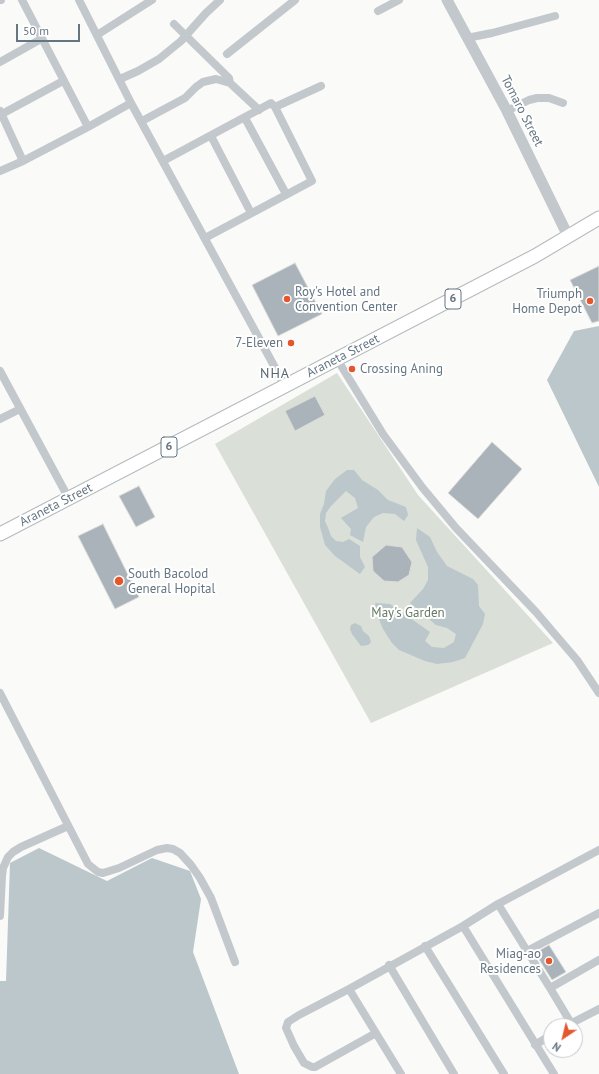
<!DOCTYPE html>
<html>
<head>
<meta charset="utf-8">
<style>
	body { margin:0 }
	#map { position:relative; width:599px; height:1074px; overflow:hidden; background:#fafaf8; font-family:"PT Sans",sans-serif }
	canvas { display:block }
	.north { position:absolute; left:543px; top:1018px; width:40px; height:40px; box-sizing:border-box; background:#fff; border:1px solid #c1c8cd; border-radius:50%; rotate:215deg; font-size:11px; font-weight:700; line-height:16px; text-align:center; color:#657683 }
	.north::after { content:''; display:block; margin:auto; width:14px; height:18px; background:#e4572e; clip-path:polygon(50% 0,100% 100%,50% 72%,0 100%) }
	.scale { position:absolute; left:16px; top:24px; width:64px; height:18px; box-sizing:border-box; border:2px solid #657683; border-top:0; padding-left:5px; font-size:12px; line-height:14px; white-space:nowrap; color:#657683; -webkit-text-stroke:3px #fff; paint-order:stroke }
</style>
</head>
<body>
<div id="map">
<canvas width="599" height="1074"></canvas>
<div class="north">N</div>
<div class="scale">50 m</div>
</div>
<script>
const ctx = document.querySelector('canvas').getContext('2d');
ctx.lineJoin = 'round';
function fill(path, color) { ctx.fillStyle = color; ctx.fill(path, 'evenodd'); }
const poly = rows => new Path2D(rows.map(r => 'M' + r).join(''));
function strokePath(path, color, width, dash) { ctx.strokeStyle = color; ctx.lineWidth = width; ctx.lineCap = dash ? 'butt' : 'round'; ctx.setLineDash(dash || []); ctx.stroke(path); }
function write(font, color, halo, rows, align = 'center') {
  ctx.font = font + ' "PT Sans",sans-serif'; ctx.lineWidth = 4; ctx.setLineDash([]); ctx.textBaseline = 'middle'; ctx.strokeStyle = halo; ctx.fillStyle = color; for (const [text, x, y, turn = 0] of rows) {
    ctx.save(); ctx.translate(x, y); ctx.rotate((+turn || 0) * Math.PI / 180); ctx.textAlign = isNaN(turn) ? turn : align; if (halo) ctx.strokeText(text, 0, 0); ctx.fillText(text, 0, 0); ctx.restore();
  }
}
const green = poly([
	[337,373,418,495,553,643,371,723,215,444]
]);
const water = poly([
	[599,326,599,487,547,380,574,331],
	[347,470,354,470,362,480,378,490,388,500,406,507,408,515,404,521,395,514,383,513,374,517,366,527,363,542,350,535,351,529,341,518,358,508,355,498,346,491,331,506,326,513,325,521,328,528,331,536,336,541,343,542,349,539,360,546,360,557,365,567,360,574,335,556,325,545,320,527,320,514,324,504,326,491,335,479],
	[417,528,430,537,437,552,447,566,473,579,478,585,479,606,485,614,483,624,465,658,453,662,437,664,425,661,399,650,392,643,383,629,377,614,375,603,390,604,430,632,425,641,432,647,444,648,454,642,456,634,447,628,436,625,410,603,423,589,428,580,428,567,416,540],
	[355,623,361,626,363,631,369,636,371,642,368,645,361,646,352,634,350,629,351,625],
	[39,848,107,881,152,858,190,871,201,899,193,952,239,1074,0,1074,0,981,6,981,10,863]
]);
const building = poly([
	[295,263,322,314,278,336,252,285,295,263],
	[599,266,599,321,592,323,570,280,599,266],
	[315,396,325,415,295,431,285,411,315,396],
	[492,442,522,469,478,519,448,493,492,442],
	[139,486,155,517,136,527,119,496,139,486],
	[103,524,139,597,115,609,78,536,103,524],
	[386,545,402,547,412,562,409,575,398,582,384,581,373,571,372,557,386,545],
	[549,945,566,972,552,980,535,953,549,945]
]);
const minor = poly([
	[0,0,1,0],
	[22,0,88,127],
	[79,0,131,103,285,386],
	[378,11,399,0],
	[174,24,229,78,230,83],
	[97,35,152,0],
	[467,38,492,33,555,16],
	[227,54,295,0],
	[0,62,41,39],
	[120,79,138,71,159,59,181,41,206,13,220,0],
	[275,107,321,86],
	[0,111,23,161],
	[507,111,529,100,537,98,549,98,563,103],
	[0,115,63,81],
	[245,118,286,194],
	[142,121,185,98,196,87,203,82,216,79,230,83,259,110],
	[211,136,251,213],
	[163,161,271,103,275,107,312,181,205,238],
	[0,171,23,161,88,127,131,103],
	[337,359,383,434,422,487,456,528,536,612,553,632,577,660,599,693],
	[0,371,69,499],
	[0,419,20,409],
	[0,693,88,864,98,872,103,873,119,868,157,850,167,848,173,849,180,853,191,865,200,878,211,898,235,962],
	[498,904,550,988,571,1023],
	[0,916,2,876,3,868,8,857,13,852,21,847,68,826],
	[463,926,554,1074],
	[425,946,504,1074],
	[527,951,599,913],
	[389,965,454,1074],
	[550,988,599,960],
	[349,989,401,1074],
	[566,1026,599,1009],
	[376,1033,315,1067,312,1067,304,1063,294,1046,286,1028,288,1022,299,1015,349,989,463,926,498,904,599,850],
	[535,1045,551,1035]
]);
const tertiary = poly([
	[447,0,507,111,568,236]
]);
const primary = poly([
	[0,534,535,256,599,218]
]);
const markers = [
	[287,299,4,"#e4572e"],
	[590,301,4,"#e4572e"],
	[291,343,4,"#e4572e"],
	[352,369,4,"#e4572e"],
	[119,581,5,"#e4572e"],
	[549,961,4,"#e4572e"]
];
const shields = [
	[453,299,16],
	[169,447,16]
];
const shieldNames = [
	["6",453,299],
	["6",169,447]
];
const streetNames = [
	["Tomaro Street",522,111,63],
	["Araneta Street",343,356,-27],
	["Araneta Street",56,505,-27]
];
const poiNames = [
	["Roy's Hotel and",295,292],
	["Convention Center",295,307],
	["Triumph",582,294,"right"],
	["Home Depot",582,309,"right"],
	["7-Eleven",283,343,"right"],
	["Crossing Aning",360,369],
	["South Bacolod",128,574],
	["General Hopital",128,589],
	["Miag-ao",541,954,"right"],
	["Residences",541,969,"right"]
];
const parkNames = [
	["May's Garden",408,613]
];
const neighbourhoodNames = [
	["NHA",275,374]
];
fill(green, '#dadfd7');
fill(water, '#bbc7cb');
fill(building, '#aab3b9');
strokePath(building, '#dcdcda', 1);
strokePath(primary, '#b5babe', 15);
strokePath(minor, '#c3c8cc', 8);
strokePath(tertiary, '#c3c8cc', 11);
strokePath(primary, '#fff', 13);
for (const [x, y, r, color] of markers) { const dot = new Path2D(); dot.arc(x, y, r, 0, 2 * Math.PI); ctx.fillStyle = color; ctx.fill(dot); strokePath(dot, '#fff', 1.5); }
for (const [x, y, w] of shields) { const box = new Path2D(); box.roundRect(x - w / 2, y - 10, w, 20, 3); ctx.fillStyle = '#fff'; ctx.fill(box); strokePath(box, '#657683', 1); }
write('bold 12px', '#657683', null, shieldNames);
write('13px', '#657683', '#fff', streetNames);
write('13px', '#657683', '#fff', poiNames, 'left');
write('13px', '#687a64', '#fff', parkNames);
ctx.letterSpacing = '1px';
write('14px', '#57646e', '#fff', neighbourhoodNames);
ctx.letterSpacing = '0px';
</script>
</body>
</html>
